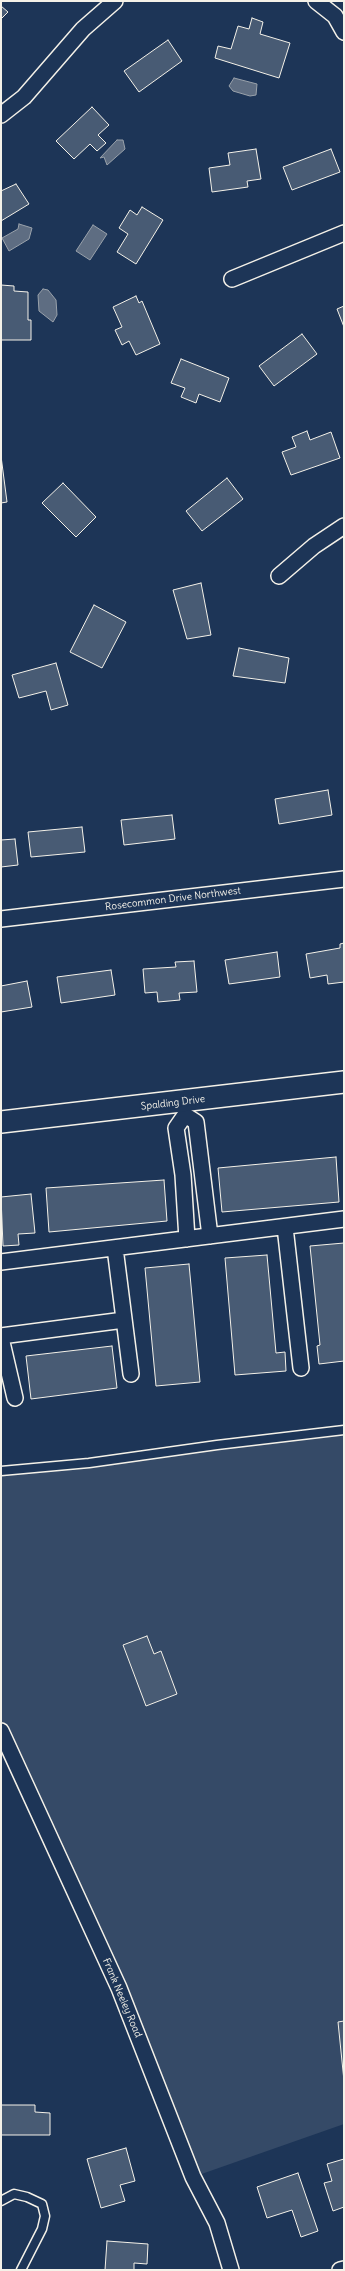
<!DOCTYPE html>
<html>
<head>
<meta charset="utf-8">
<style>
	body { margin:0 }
	#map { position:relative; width:345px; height:2271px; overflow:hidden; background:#1d3557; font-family:Delius,sans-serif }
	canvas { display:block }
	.frame { position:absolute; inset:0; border:2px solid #f4f1e8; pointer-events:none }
</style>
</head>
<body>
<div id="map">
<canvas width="345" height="2271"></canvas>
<div class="frame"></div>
</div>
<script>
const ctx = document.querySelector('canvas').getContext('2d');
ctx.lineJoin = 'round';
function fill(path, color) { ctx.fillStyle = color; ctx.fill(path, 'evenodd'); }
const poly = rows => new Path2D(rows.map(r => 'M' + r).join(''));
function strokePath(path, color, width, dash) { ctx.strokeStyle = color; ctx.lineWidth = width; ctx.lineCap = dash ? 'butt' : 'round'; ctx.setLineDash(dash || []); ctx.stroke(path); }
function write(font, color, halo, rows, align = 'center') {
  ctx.font = font + ' Delius,sans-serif'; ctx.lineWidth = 4; ctx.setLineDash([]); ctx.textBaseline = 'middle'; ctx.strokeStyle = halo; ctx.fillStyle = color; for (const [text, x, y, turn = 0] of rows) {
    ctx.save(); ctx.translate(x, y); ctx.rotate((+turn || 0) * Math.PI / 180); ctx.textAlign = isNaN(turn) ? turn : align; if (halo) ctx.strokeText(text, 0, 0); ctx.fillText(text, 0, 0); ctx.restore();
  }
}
const green = poly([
	[344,1430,344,2124,193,2177,1,1731,1,1471]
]);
const water = poly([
	[234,78,257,84,256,95,250,96,233,91,229,86,234,78],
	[117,140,123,140,125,149,107,165,104,157,100,158,117,140],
	[19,224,32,228,29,239,9,251,2,238,18,229,19,224],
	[93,225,107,234,90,260,76,251,93,225],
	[43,289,48,290,56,300,57,315,53,322,39,311,38,295,43,289]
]);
const building = poly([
	[1,6,8,12,1,19,1,6],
	[252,18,263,22,260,34,290,43,279,78,215,58,218,46,231,49,238,26,249,29,252,18],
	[168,40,182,61,139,92,124,71,168,40],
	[92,107,109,125,98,135,106,143,97,151,90,144,74,159,56,141,92,107],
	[256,149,261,179,247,181,248,187,212,192,209,168,230,165,228,153,256,149],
	[331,149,340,172,292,190,283,167,331,149],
	[16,184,29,204,1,221,1,191,16,184],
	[142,207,163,220,136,264,117,252,128,234,119,228,130,210,137,215,142,207],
	[1,285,14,286,14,291,28,292,28,320,31,320,31,340,1,340,1,285],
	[136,296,139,303,142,301,160,344,136,355,129,341,122,345,115,330,122,327,113,307,136,296],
	[344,306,344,327,337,309,344,306],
	[302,334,317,354,274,386,259,366,302,334],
	[181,359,229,378,220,402,199,394,196,403,181,397,185,388,171,383,181,359],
	[307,431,310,440,331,432,340,458,291,475,282,452,296,447,292,437,307,431],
	[1,456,7,502,1,503,1,456],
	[227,478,243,499,202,531,186,511,227,478],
	[63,483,96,517,76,537,42,503,63,483],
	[201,583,211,635,187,639,173,590,201,583],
	[94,605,126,622,102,668,70,652,94,605],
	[239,648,289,658,285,683,233,676,239,648],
	[56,663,68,705,51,710,46,691,19,698,12,675,56,663],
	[328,790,332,815,279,824,275,799,328,790],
	[172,815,175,839,124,845,121,820,172,815],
	[82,827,85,852,31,857,28,832,82,827],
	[15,839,18,865,1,867,1,840,15,839],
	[344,943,344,982,328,984,327,975,310,978,306,954,340,948,340,944,344,943],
	[277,952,280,977,229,984,225,960,277,952],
	[194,961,197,992,179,993,180,1000,158,1002,157,992,145,993,143,969,176,967,175,962,194,961],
	[111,970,115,995,61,1003,57,977,111,970],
	[27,981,32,1007,1,1012,1,986,27,981],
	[336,1157,339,1202,222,1212,218,1168,336,1157],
	[164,1180,167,1221,49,1232,46,1188,164,1180],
	[31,1194,35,1233,18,1234,19,1245,3,1246,1,1197,31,1194],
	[344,1243,344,1361,319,1364,317,1346,320,1345,310,1246,344,1243],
	[267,1255,276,1353,285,1352,286,1371,235,1375,225,1258,267,1255],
	[189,1264,200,1382,156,1386,145,1268,189,1264],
	[112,1346,117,1388,31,1399,26,1356,112,1346],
	[147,1636,154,1654,161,1651,177,1694,146,1706,123,1645,147,1636],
	[344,2021,344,2081,338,2022,344,2021],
	[1,2105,35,2105,35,2112,50,2113,50,2135,1,2135,1,2105],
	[126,2148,135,2181,120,2185,125,2201,101,2208,87,2159,126,2148],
	[344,2159,344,2207,333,2211,324,2183,332,2181,327,2164,344,2159],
	[298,2173,318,2231,301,2237,292,2210,267,2218,257,2187,298,2173],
	[107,2241,148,2244,147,2264,134,2263,134,2270,105,2270,107,2241]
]);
const service = poly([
	[1,1471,89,1463,217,1445,344,1430],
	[1,2201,14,2194,27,2197,42,2204,45,2216,42,2229,21,2270]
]);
const minor = poly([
	[316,1,335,16,344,32],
	[1,115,24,97,83,29,115,1],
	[232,279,344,233],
	[279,576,314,546,344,526],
	[1,919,344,879],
	[185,1115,196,1122,210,1236],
	[185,1115,176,1128,183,1175,187,1239],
	[285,1227,301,1368],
	[115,1248,131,1374],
	[1,1262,344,1219],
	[1,1336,124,1320],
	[1,1338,15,1398],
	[1,1731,119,1988,193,2177,217,2223,231,2270],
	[340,2270,344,2269]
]);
const secondary = poly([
	[1,1122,344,1082]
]);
const streetNames = [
	["Rosecommon Drive Northwest",173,899,-7],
	["Spalding Drive",173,1103,-7],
	["Frank Neeley Road",122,1998,67]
];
fill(green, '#354a67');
fill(water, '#5e6d82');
strokePath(water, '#9aa2ab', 1);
fill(building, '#485b74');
strokePath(building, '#f4f1e8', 1);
strokePath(service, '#f4f1e8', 11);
strokePath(minor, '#f4f1e8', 18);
strokePath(secondary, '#f4f1e8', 24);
strokePath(service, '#1d3557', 8);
strokePath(minor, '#1d3557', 15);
strokePath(secondary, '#1d3557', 21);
write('10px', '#f4f1e8', '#1d3557', streetNames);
</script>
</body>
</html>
